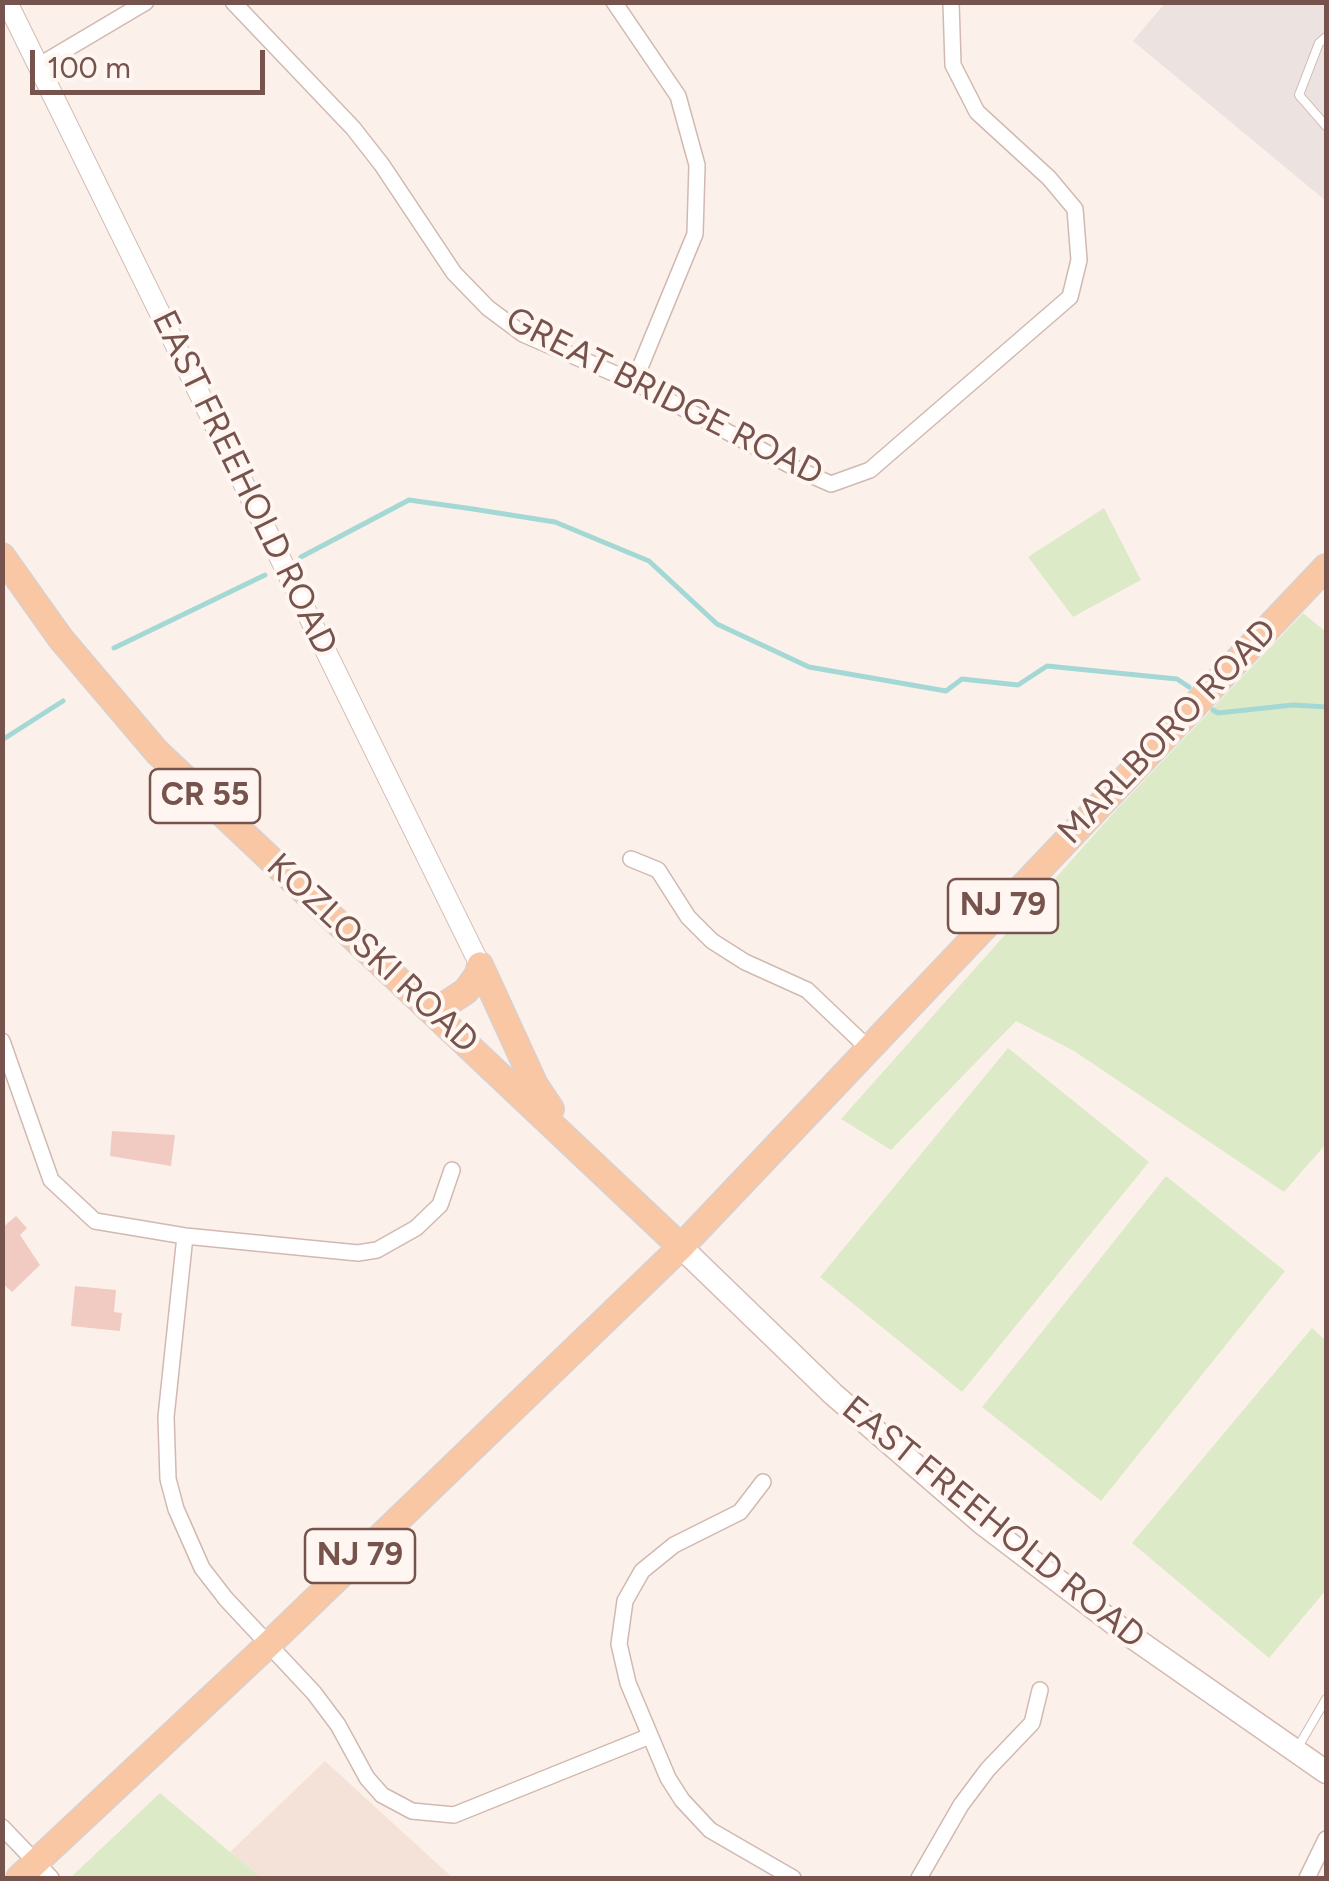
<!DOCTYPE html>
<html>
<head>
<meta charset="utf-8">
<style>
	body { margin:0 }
	#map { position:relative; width:1329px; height:1881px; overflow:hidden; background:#fcf1ea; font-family:Figtree,sans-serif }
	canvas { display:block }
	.frame { position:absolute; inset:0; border:5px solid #77534d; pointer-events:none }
	.scale { position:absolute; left:30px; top:50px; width:235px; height:45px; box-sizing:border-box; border:5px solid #77534d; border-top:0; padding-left:12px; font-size:30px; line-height:35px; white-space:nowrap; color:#77534d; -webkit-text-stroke:8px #fff6f1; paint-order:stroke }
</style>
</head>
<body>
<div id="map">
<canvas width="1329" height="1881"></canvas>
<div class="frame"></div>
<div class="scale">100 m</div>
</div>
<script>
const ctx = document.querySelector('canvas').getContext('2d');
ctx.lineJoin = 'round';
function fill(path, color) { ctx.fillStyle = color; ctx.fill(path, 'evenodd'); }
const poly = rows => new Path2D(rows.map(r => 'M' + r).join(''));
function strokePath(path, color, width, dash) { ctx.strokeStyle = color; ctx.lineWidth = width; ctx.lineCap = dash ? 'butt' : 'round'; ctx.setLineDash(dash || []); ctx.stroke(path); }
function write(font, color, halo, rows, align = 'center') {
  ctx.font = font + ' Figtree,sans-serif'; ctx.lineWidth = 8; ctx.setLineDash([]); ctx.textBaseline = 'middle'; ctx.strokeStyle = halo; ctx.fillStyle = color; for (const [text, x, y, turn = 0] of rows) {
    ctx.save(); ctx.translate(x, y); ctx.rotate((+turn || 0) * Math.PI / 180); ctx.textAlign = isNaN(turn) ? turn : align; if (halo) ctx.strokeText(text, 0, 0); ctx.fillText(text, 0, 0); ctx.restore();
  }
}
const residential = poly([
	[325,1761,453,1878,263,1878,230,1852]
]);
const industrial = poly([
	[1165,3,1326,3,1326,201,1133,41]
]);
const green = poly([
	[1104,508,1141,580,1073,617,1028,557],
	[1303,613,1326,632,1326,1144,1284,1192,1074,1051,1016,1021,891,1150,841,1119,1117,809],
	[1008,1048,1149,1162,962,1392,820,1277],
	[1166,1176,1285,1271,1101,1501,982,1407],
	[1312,1328,1326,1341,1326,1590,1269,1658,1132,1543],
	[160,1793,230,1852,263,1878,70,1878]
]);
const stream = poly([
	[301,557,409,500,473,509,555,522,649,561,717,624,809,667,946,691,962,679,1018,685,1047,666,1177,679,1189,687],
	[114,648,265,575],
	[1213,710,1218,713,1293,705,1326,707],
	[2,740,63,701]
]);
const building = poly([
	[112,1131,175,1135,171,1166,110,1156],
	[16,1216,27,1228,20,1235,40,1265,12,1292,2,1283,2,1228],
	[75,1286,116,1290,114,1312,122,1313,120,1331,71,1326]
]);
const service = poly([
	[1326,37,1319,43,1299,95,1326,126],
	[1298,1747,1326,1699]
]);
const minor = poly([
	[233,2,353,128,382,165,454,273,488,308,523,334,634,382,797,469,831,484,870,470,1070,297,1079,260,1075,209,1049,178,977,112,953,65,951,2],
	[614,2,678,96,697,165,695,234,634,382],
	[38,66,146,2],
	[631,859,658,870,688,917,712,941,745,962,807,990,869,1049],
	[2,1041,51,1180,95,1221,185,1236,358,1253,377,1250,416,1228,440,1205,452,1170],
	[185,1236,166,1417,168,1479,176,1509,202,1568,226,1599,314,1693,338,1725,367,1778,382,1795,412,1811,454,1815,650,1736],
	[763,1482,740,1512,674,1545,642,1571,625,1601,619,1644,628,1683,668,1778,682,1800,710,1830,793,1878],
	[2,1827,51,1878],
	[919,1878,961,1805,988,1769,1032,1723,1040,1690],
	[1307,1878,1326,1839]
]);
const tertiary = poly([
	[7,2,480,965]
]);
const secondary = poly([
	[681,1247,833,1394,982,1523,1128,1634,1326,1772]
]);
const primary = poly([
	[2,556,61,639,157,752,681,1247],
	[480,965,535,1085,551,1109],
	[434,1012,466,991,478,974,480,965],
	[19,1878,269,1644,681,1247,1326,567]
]);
const shields = [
	[205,796,110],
	[1003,906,110],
	[360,1556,110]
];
const shieldNames = [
	["CR 55",205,796],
	["NJ 79",1003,906],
	["NJ 79",360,1556]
];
const streetNames = [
	["GREAT BRIDGE ROAD",664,397,27],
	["EAST FREEHOLD ROAD",244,483,64],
	["MARLBORO ROAD",1168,732,-46],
	["KOZLOSKI ROAD",372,954,43],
	["EAST FREEHOLD ROAD",993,1523,39]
];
fill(residential, '#f4e2d8');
fill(industrial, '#ece2e0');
fill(green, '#ddeac8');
strokePath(stream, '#a4d8d5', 5);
fill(building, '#f1cbc2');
strokePath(service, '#d1b9b2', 10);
strokePath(minor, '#d1b9b2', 18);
strokePath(tertiary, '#d1b9b2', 22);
strokePath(secondary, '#d6bab2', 25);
strokePath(primary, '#d9cfcd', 28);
strokePath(service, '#fff', 8);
strokePath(minor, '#fff', 15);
strokePath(tertiary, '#fff', 20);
strokePath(secondary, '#fff', 22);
strokePath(primary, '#f9c7a4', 25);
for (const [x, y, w] of shields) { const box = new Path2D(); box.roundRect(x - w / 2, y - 27, w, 54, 8); ctx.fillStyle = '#fff6f1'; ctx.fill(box); strokePath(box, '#77534d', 2.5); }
write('bold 32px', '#77534d', null, shieldNames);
write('35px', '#77534d', '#fff6f1', streetNames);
</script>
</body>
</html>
